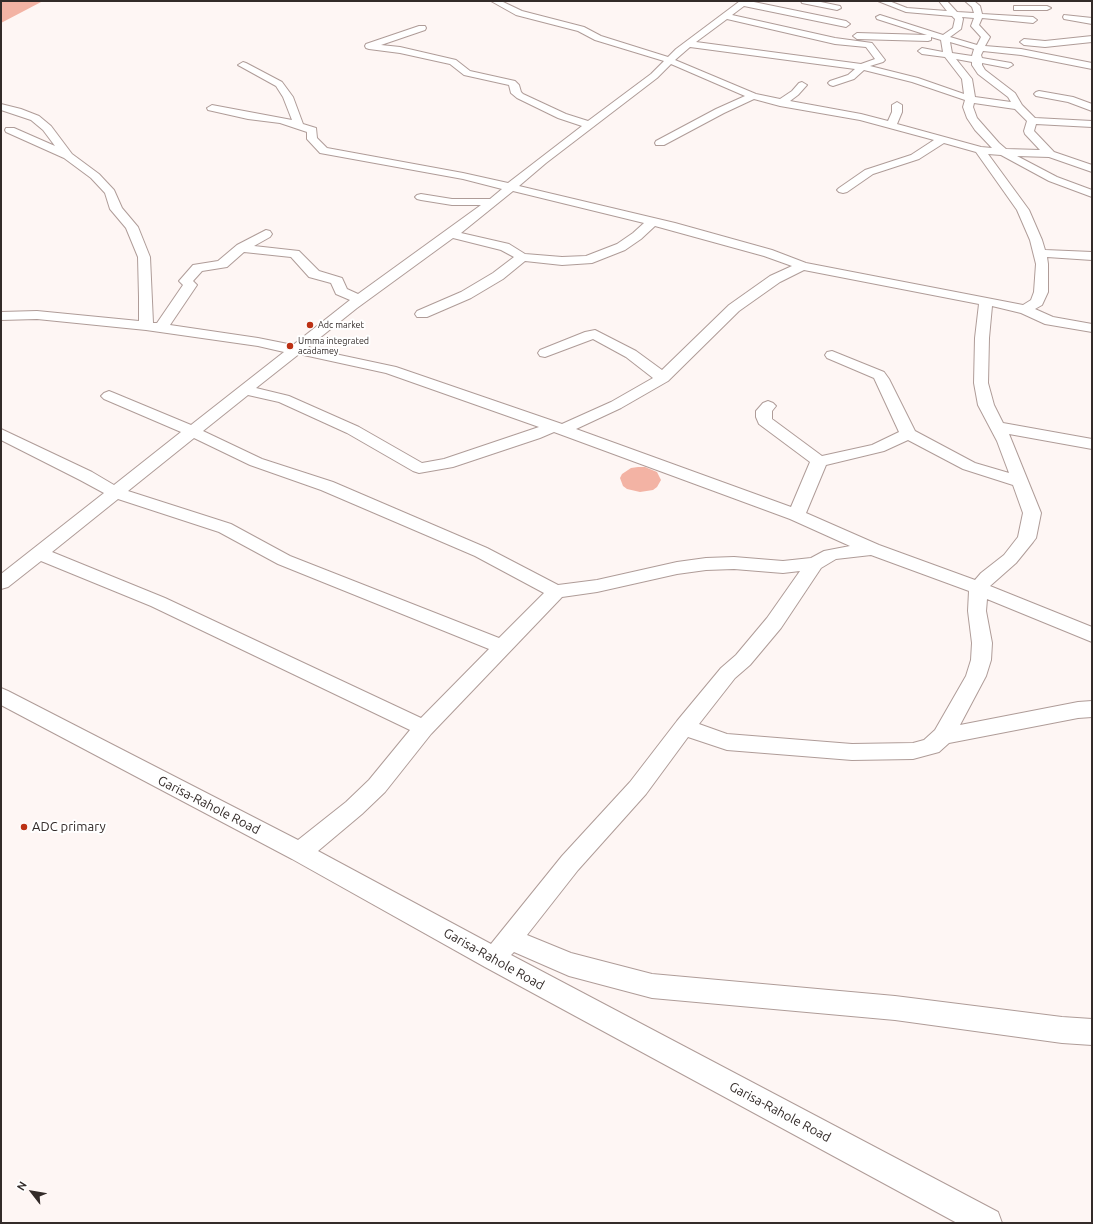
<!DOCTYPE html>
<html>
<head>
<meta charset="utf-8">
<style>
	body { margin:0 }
	#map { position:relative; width:1093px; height:1224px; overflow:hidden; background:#fef6f4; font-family:Ubuntu,sans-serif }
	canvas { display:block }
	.frame { position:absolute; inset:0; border:2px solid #332b29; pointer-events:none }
	.north { position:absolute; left:12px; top:1172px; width:40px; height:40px; -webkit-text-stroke:3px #fff; paint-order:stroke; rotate:301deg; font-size:11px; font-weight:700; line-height:16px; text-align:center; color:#332b29 }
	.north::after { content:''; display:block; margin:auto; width:14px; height:18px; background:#332b29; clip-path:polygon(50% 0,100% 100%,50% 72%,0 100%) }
</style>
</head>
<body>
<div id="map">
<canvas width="1093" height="1224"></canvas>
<div class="frame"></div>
<div class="north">N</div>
</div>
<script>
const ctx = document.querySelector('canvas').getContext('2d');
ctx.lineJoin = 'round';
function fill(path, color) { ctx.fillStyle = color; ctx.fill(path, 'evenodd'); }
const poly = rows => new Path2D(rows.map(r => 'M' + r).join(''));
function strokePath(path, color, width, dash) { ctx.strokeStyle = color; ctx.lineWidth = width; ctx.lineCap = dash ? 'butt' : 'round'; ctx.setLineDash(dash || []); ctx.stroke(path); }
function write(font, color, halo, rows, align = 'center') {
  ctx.font = font + ' Ubuntu,sans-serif'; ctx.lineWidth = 4; ctx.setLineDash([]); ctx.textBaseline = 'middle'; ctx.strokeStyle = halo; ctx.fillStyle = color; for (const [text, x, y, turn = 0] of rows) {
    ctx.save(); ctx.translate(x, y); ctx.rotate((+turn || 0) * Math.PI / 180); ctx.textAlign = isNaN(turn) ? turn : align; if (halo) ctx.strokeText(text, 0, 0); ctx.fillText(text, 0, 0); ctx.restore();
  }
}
const green = poly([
	[1,1,43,1,1,23],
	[638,467,645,467,657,472,661,480,657,487,653,490,640,492,627,489,623,486,620,478,622,474,631,468]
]);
const minor = poly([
	[491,1,501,1,522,11,584,27,601,36,668,57,676,49,740,1,749,1,846,21,850,24,846,27,744,6,732,15,835,38,872,43,885,60,883,62,870,66,918,78,964,94,962,79,945,57,922,54,918,51,922,48,943,52,941,40,931,37,931,40,928,41,857,39,853,36,857,33,927,35,877,19,876,17,880,15,943,35,953,28,955,19,952,16,906,12,878,1,889,1,907,8,947,11,939,1,947,1,957,12,974,13,972,7,965,1,974,1,980,6,982,14,1033,17,1037,20,1033,23,982,18,979,25,990,37,985,46,1021,49,1092,63,1092,69,1021,55,983,51,981,55,982,58,1011,63,1013,65,1008,68,982,63,982,65,985,70,1015,93,1022,105,1035,118,1092,121,1092,127,1036,124,1034,131,1054,152,1092,165,1092,172,1049,157,1017,156,1057,177,1092,190,1092,197,1049,181,1001,155,988,154,1029,210,1042,240,1045,250,1092,252,1092,260,1047,257,1048,264,1048,292,1042,305,1035,309,1053,317,1092,324,1092,332,1045,324,1021,313,992,306,989,338,988,383,994,405,1003,423,1092,439,1092,449,1009,434,1041,513,1036,538,1033,542,1016,563,990,586,1092,627,1092,642,987,599,986,611,992,643,991,660,986,676,960,725,1078,702,1092,701,1092,717,1078,718,949,743,939,752,913,759,852,760,727,750,688,737,646,794,578,870,527,935,571,953,652,974,895,996,1062,1017,1092,1019,1092,1045,1062,1043,895,1020,652,998,569,976,514,952,511,955,998,1212,1002,1223,957,1223,485,967,292,859,1,705,1,688,8,691,298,840,346,802,369,780,410,730,151,606,41,561,8,587,1,589,1,574,104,493,80,480,1,440,1,429,92,472,114,485,181,432,104,399,101,396,104,393,109,391,114,393,191,425,284,352,258,346,146,330,37,319,1,320,1,312,37,311,139,321,139,297,138,257,126,228,110,209,105,193,91,178,64,158,6,132,5,130,6,128,14,128,55,146,43,130,31,120,1,110,1,104,21,109,39,116,51,126,72,154,99,174,114,190,122,208,138,227,150,257,153,323,157,323,183,285,179,281,193,265,218,261,237,245,266,230,270,231,272,234,270,237,254,246,299,251,319,271,342,278,347,289,358,294,481,205,452,205,421,200,417,199,415,197,417,195,421,194,452,199,490,199,502,189,463,179,320,153,307,139,307,132,280,123,248,119,208,110,207,108,212,105,292,120,283,97,276,86,238,65,243,62,246,63,282,82,293,97,303,124,316,128,317,138,327,148,463,173,508,183,582,126,558,118,517,98,511,93,509,85,464,75,450,64,400,53,369,49,366,48,365,46,366,44,419,26,425,26,426,28,425,30,381,45,400,47,456,60,470,71,515,81,519,85,521,92,523,94,566,114,588,121,651,74,664,61,595,40,578,31,516,15,491,1],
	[962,17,974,18,971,26,981,37,977,45,950,37,961,29,963,19,962,17],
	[727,19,835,44,866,47,875,59,861,64,696,42,727,19],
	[950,42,974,49,972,56,952,53,950,42],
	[690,47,855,69,848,75,830,81,828,83,830,85,833,86,854,79,864,70,912,82,965,100,963,107,967,118,975,130,992,148,981,147,897,124,902,112,902,105,897,102,892,105,892,112,888,121,861,114,790,101,798,95,807,85,802,82,799,83,792,91,780,99,756,94,675,60,690,47],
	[956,59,972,62,972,65,978,74,1008,97,1011,102,975,97,972,79,956,59],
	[671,64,745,96,716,109,656,141,655,143,656,145,664,145,724,113,754,99,780,106,860,120,934,140,911,155,865,170,839,188,837,190,839,192,843,193,847,192,873,174,919,159,944,143,976,152,1017,210,1030,240,1036,264,1034,292,1031,300,1023,305,806,263,772,250,675,223,519,186,546,163,657,78,671,64],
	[974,103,1015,109,1027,121,1024,131,1025,134,1040,150,1006,149,999,143,977,118,973,107,974,103],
	[513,191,644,223,633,233,617,244,586,256,562,257,525,254,509,244,461,233,513,191],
	[655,226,764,256,792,266,770,276,729,305,662,370,636,351,595,330,585,332,540,350,538,353,540,356,545,357,593,339,626,357,653,378,611,402,562,424,396,367,307,348,357,308,453,238,501,250,514,257,493,273,461,292,417,311,415,314,417,317,427,317,471,298,503,279,525,261,562,265,592,263,625,250,641,239,655,226],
	[244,252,291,257,309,277,331,283,336,294,350,300,293,345,258,338,170,325,197,285,193,281,202,271,227,267,244,252],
	[804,270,979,304,975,338,974,383,978,405,997,441,1009,473,975,463,915,431,889,379,884,372,832,351,827,352,825,355,827,358,874,378,899,432,872,445,822,456,772,419,772,411,776,406,773,403,768,401,763,403,756,411,756,417,759,424,810,462,791,507,576,429,621,408,668,381,739,311,780,282,804,270],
	[299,354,386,373,539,427,444,459,422,463,359,427,289,396,256,388,299,354],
	[248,395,279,402,347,433,413,471,419,473,453,467,540,438,554,432,790,519,850,546,824,551,811,558,783,561,734,557,706,558,677,562,597,580,558,585,487,548,333,482,262,459,203,431,248,395],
	[194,438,250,465,321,490,475,556,544,593,499,638,290,556,231,524,128,491,194,438],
	[908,440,963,469,1013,485,1023,513,1018,537,1004,555,981,573,975,580,879,545,806,513,826,465,884,451,908,440],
	[118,499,219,532,278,564,489,649,421,718,165,598,52,552,118,499],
	[871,555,969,591,968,611,972,643,971,660,966,676,935,730,924,740,913,743,852,744,727,734,699,724,735,678,750,665,781,628,821,568,836,559,871,555],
	[734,569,783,573,800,571,767,618,736,655,721,668,677,721,630,782,562,856,491,944,318,851,362,814,385,792,431,734,562,597,597,592,677,574,706,570,734,569],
	[801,1,816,1,840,6,841,8,837,10,802,3,801,1],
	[1014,6,1047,6,1051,8,1047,10,1014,10,1014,6],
	[1064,15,1092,18,1092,24,1064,19,1063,17,1064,15],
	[1092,36,1092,42,1045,47,1024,45,1020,42,1024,39,1045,41,1092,36],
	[1039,91,1073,97,1092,104,1092,111,1068,102,1036,96,1034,94,1036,92,1039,91]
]);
const markers = [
	[310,325,4,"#bc3114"],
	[290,346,4,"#bc3114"],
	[24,827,4,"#bc3114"]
];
const farPoinames = [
	["Adc market",318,325],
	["Umma integrated",298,341],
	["acadamey",298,351]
];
const nearStreetnames = [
	["Garisa-Rahole Road",209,805,27],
	["Garisa-Rahole Road",494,959,29],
	["Garisa-Rahole Road",780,1112,28]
];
const nearPoinames = [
	["ADC primary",32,827]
];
fill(green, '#f3b3a4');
strokePath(minor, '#af9c98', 2);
fill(minor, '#fff');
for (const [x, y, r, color] of markers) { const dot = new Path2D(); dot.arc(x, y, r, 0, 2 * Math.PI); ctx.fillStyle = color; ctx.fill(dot); strokePath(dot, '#fff', 1.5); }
write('9px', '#332b29', '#fff', farPoinames, 'left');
write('13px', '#332b29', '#fff', nearStreetnames);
write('13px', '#332b29', '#fff', nearPoinames, 'left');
</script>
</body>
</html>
